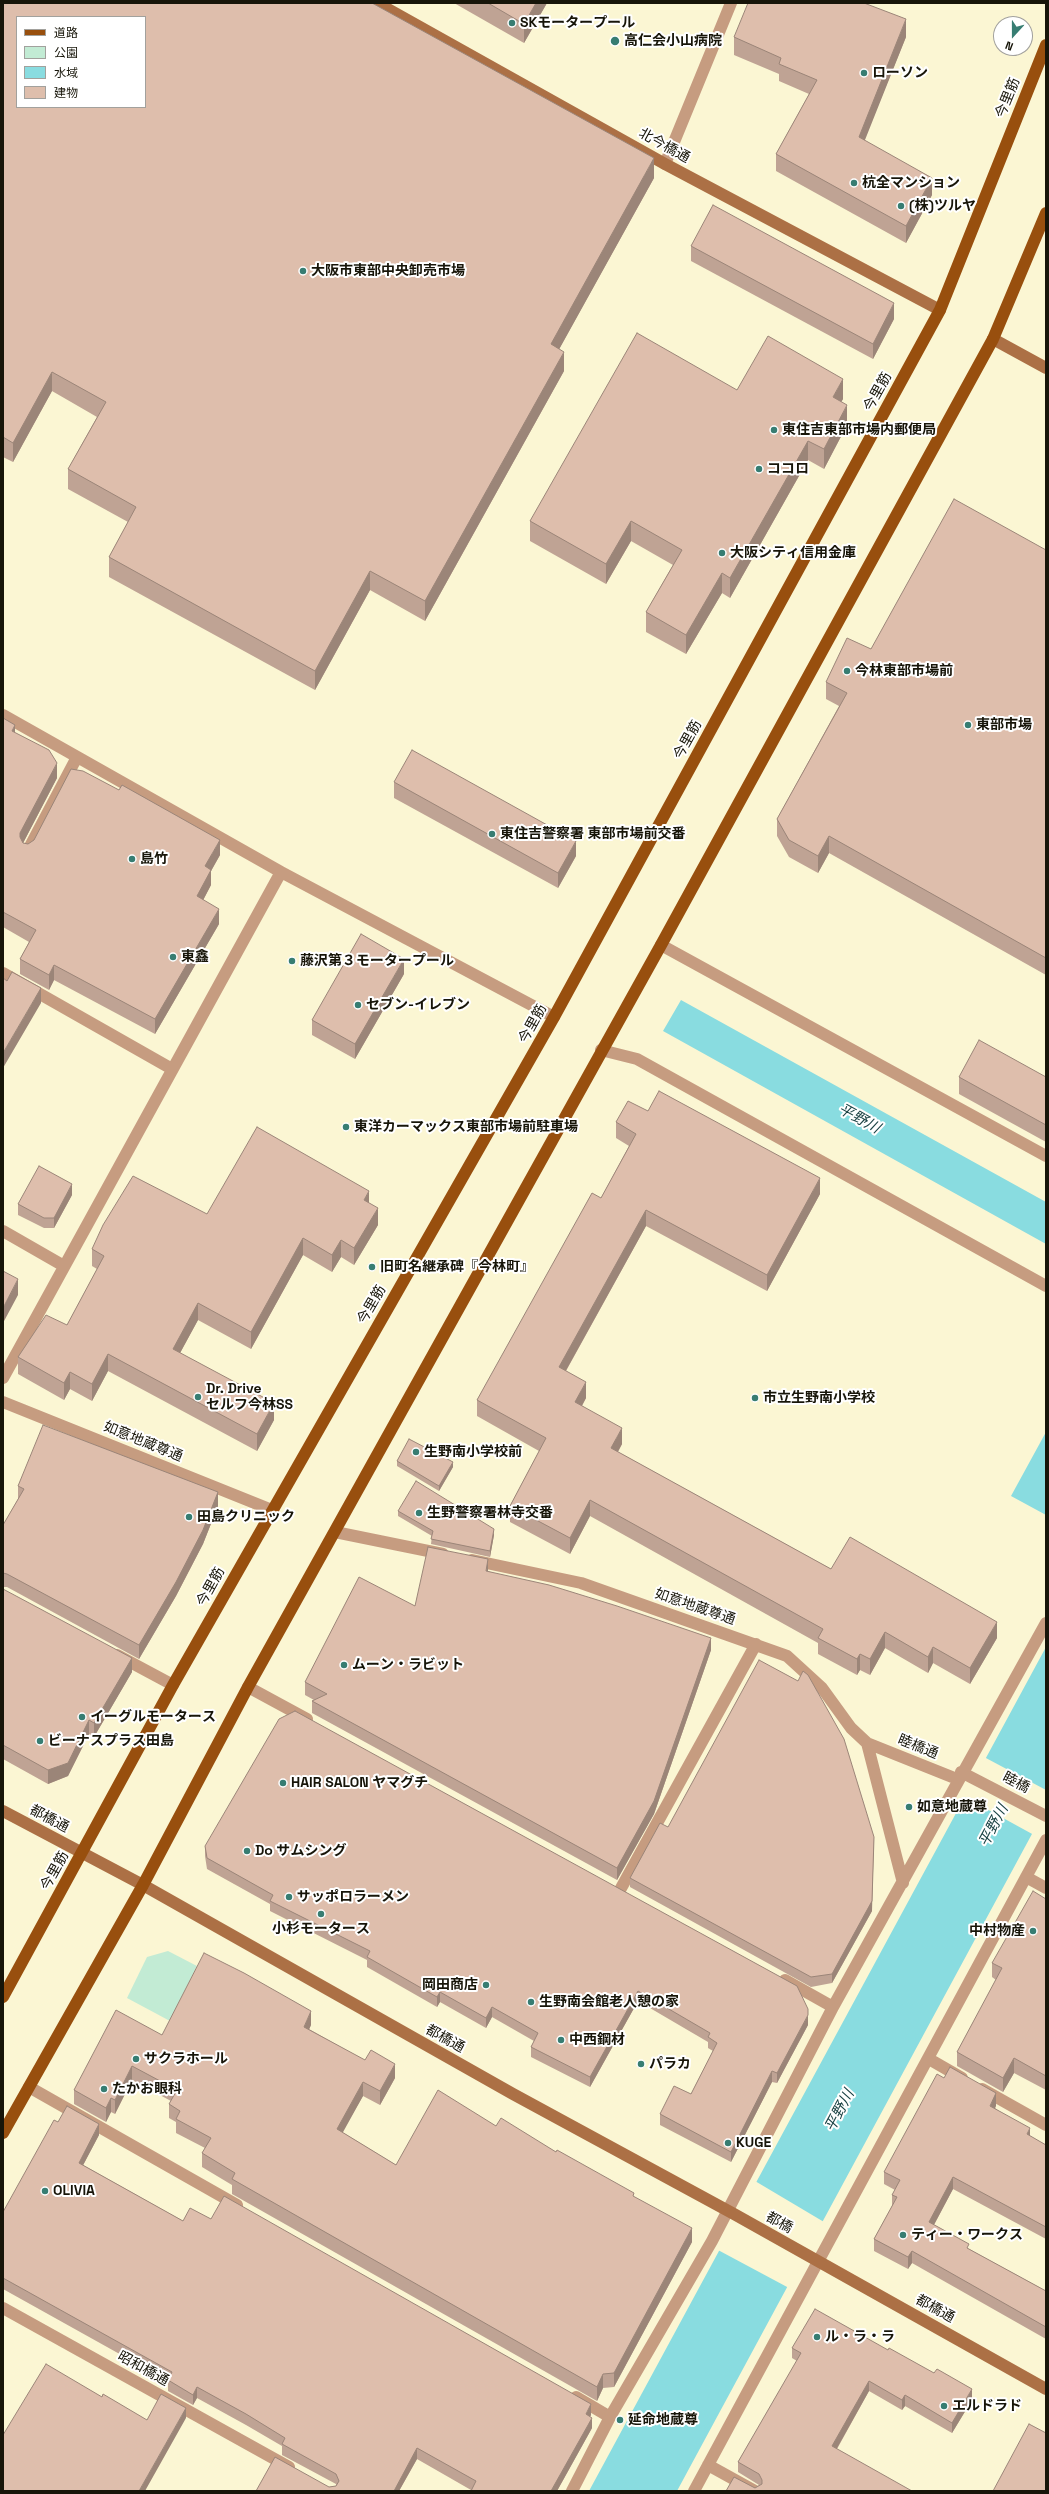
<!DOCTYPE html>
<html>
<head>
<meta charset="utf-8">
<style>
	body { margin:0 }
	#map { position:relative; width:1049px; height:2494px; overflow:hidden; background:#fbf6d3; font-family:"Space Grotesk","Noto Sans JP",sans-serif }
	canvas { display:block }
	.frame { position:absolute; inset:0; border:4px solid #171509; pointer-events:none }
	.legend { position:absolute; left:16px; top:16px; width:130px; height:92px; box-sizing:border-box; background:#fff; border:1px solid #a2a19d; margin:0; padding:5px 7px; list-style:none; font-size:12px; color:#171509 }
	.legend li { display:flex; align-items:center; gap:8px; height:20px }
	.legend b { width:20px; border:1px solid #a2a19d }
	.north { position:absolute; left:993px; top:16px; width:40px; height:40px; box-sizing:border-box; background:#fff; border:1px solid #a2a19d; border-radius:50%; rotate:201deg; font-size:11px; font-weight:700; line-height:16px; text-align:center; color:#171509 }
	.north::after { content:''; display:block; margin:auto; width:14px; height:18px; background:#377d72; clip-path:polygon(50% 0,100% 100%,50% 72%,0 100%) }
</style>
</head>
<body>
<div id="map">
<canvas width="1049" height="2494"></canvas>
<div class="frame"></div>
<ul class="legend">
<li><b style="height:5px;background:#984f0e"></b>道路</li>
<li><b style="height:11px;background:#c2ebd4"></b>公園</li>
<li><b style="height:11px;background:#89dce0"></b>水域</li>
<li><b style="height:11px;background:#debeac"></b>建物</li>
</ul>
<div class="north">N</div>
</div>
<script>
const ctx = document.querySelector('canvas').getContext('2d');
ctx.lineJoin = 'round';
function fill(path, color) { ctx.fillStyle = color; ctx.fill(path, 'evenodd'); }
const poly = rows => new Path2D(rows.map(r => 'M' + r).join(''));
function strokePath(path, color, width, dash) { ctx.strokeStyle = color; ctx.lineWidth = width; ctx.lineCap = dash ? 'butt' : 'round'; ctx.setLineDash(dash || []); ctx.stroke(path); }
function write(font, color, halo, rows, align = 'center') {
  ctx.font = font + ' "Space Grotesk","Noto Sans JP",sans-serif'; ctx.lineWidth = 4; ctx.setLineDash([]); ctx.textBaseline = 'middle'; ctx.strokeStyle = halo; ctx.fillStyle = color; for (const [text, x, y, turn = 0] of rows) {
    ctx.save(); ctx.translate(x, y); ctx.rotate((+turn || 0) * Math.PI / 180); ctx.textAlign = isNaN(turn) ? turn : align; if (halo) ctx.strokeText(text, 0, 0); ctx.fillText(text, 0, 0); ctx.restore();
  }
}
const green = poly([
	[168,1951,197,1966,170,2021,127,1998,147,1957]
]);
const water = poly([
	[681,1000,1046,1202,1046,1244,663,1031],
	[1046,1432,1046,1515,1011,1496],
	[1046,1647,1046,1808,677,2491,589,2491]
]);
const pier = poly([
	[984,1757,1046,1790,1046,1812,1034,1835,963,1796],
	[755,2181,824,2222,789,2288,718,2250]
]);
const street = poly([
	[665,164,731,3],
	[3,715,281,872,554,1017],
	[27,852,77,757],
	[661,945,1046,1156],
	[3,973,172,1069],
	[601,1050,637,1059,1046,1286],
	[3,1231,64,1266],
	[3,1378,281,872],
	[3,1402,272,1510],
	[335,1532,443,1554],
	[472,1560,581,1583,787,1656,822,1688,851,1728,867,1743,903,1883],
	[117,1655,173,1685],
	[248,1687,307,1719],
	[867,1743,957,1779],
	[961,1772,1046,1816],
	[1026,1877,1046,1888],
	[620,1890,756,1644],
	[785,1980,833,2007],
	[929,2059,962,2078],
	[29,2087,237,2205],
	[982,2089,1046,2125],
	[3,2308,289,2467],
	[576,2397,610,2417],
	[708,2465,755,2491],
	[572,2491,610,2417,712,2241,833,2007,1046,1623],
	[694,2491,1046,1840]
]);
const secondary = poly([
	[377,3,665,164,940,310],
	[993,339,1046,368],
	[3,1811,143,1885,513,2094,734,2214,1046,2389]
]);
const primary = poly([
	[3,1997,173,1685,554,1017,940,310,1046,45],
	[3,2133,143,1885,248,1687,661,945,993,339,1046,213]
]);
const wall = poly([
	[3,3,654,178,559,349,564,371,425,621,370,590,315,690,109,577,109,557,128,522,68,489,68,469,97,417,52,391,13,462,3,457],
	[454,3,547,3,524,43],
	[734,37,906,37,864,140,932,195,906,243,776,171,776,154,809,94,779,81,779,74,734,55],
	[691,246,894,319,873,359,691,261],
	[737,390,843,399,841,402,847,425,824,469,808,460,730,598,722,593,686,654,646,632,646,612,673,565,631,541,606,584,530,541,530,521],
	[1046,550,1046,975,829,853,818,873,789,857,777,836,777,819,839,706,826,699,826,682,871,649],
	[3,718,15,733,57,778,23,843,28,844,220,855,211,871,211,885,203,900,219,924,155,1034,54,980,49,990,20,974,20,959,29,942,3,927],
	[394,782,576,856,558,888,394,798],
	[404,974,355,1059,312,1035,312,1020],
	[959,1077,1046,1077,1046,1142,959,1094],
	[648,1111,820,1194,767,1291,646,1226,566,1371,586,1398,582,1406,622,1444,618,1452,831,1569,997,1638,970,1684,933,1663,928,1673,885,1648,870,1675,860,1670,857,1675,818,1654,818,1643,590,1516,570,1554,510,1522,510,1506,539,1451,477,1416,477,1400,601,1198,629,1146,616,1138,616,1122],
	[72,1195,54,1228,44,1228,18,1215,18,1204],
	[369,1203,378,1225,354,1265,341,1257,332,1272,303,1255,251,1349,198,1320,180,1353,274,1420,257,1451,108,1371,92,1401,70,1389,64,1400,18,1374,18,1357,67,1325,97,1269,92,1266,92,1249,207,1214],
	[397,1461,453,1467,439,1491,397,1466],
	[18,1486,218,1506,203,1544,176,1596,139,1659,7,1587,3,1587,3,1525,18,1499],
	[398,1511,494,1535,490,1557,431,1544,432,1536,398,1516],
	[488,1571,711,1650,654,1814,617,1880,312,1713,312,1701,314,1700,305,1695,305,1682,415,1606],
	[3,1589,132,1672,94,1737,89,1734,68,1776,48,1784,3,1759],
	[205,1846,808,2025,777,2083,772,2082,731,2162,660,2125,660,2114,691,2094,713,2051,708,2048,708,2042,638,2001,590,2087,531,2057,531,2047,534,2041,492,2017,486,2028,440,2002,437,2007,367,1967,367,1960,270,1911,270,1904,207,1869,205,1856],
	[630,1878,872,1911,832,1983,811,1987,630,1887],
	[1046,1899,1046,2090,1014,2073,1003,2092,957,2066,957,2052,996,1980,992,1977,992,1963],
	[311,2025,309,2029,395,2078,380,2105,363,2096,342,2132,396,2165,496,2126,556,2152,634,2197,692,2242,614,2387,603,2388,597,2401,232,2194,232,2185,202,2167,202,2153,205,2148,176,2133,176,2122,169,2118,169,2104,171,2101,132,2080,115,2114,111,2112,106,2122,74,2104,74,2090,162,2035],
	[996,2106,995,2108,1030,2136,1046,2145,1046,2239,953,2189,934,2225,969,2249,1046,2291,1046,2339,912,2263,908,2269,874,2251,874,2239,892,2206,892,2195,895,2190,884,2184,884,2172],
	[58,2122,99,2135,83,2165,183,2221,211,2219,591,2415,590,2416,592,2428,557,2491,471,2491,471,2490,417,2459,399,2491,256,2491,329,2487,336,2486,336,2484,282,2455,282,2446,246,2425,197,2398,193,2405,168,2391,168,2381,3,2289,3,2212],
	[792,2348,972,2400,952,2433,905,2406,902,2410,869,2391,837,2449,755,2488,759,2485,738,2472,738,2462,797,2361,792,2358]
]);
const shadedWall = poly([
	[536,3,547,3,524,43,524,24],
	[906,19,906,37,859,155,859,137],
	[654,158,654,178,551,364,551,344],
	[932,178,932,195,906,243,906,226],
	[894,303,894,319,873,359,873,344],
	[564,352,564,371,425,621,425,601],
	[52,372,52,391,13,462,13,443],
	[843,379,843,399,833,417,833,397],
	[847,405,847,425,824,469,824,449],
	[808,441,808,460,730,598,730,578],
	[631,521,631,541,606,584,606,564],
	[370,571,370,590,315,690,315,671],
	[722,573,722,593,686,654,686,635],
	[15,725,15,740,12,731],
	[57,763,57,778,20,849,20,833],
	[829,836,829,853,818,873,818,856],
	[220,840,220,855,211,871,211,885,197,912,197,896,205,866],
	[576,841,576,856,558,888,558,873],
	[219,909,219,924,155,1034,155,1019],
	[404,959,404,974,355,1059,355,1044],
	[54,965,54,980,49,990,49,975],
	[41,988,41,1003,3,1068,3,1053],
	[820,1178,820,1194,767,1291,767,1275],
	[72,1184,72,1195,54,1228,54,1218],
	[369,1191,369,1208,364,1200],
	[378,1208,378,1225,354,1265,354,1248],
	[646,1210,646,1226,559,1383,559,1367],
	[303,1238,303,1255,251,1349,251,1332],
	[341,1240,341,1257,332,1272,332,1255],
	[18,1279,18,1295,3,1323,3,1308],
	[198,1303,198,1320,173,1366,173,1349],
	[108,1354,108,1371,92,1401,92,1384],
	[70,1372,70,1389,64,1400,64,1383],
	[586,1382,586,1398,575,1418,575,1402],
	[274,1403,274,1420,257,1451,257,1434],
	[622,1428,622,1444,611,1464,611,1448],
	[453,1462,453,1467,439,1491,439,1486],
	[218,1492,218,1506,203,1544,176,1596,139,1659,139,1645],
	[590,1500,590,1516,570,1554,570,1538],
	[494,1529,494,1535,490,1557,490,1551],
	[488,1559,488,1571,486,1571],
	[997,1622,997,1638,970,1684,970,1668],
	[885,1632,885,1648,870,1675,870,1659],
	[711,1638,711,1650,654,1814,617,1880,617,1868],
	[933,1647,933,1663,928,1673,928,1657],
	[860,1654,860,1670,857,1675,857,1659],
	[132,1658,132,1672,94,1737,94,1723],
	[89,1720,89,1734,68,1776,48,1784,48,1770],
	[874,1837,872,1911,832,1983,832,1974],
	[638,1991,638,2001,590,2087,590,2077],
	[440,1992,440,2002,437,2007,437,1997],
	[492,2007,492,2017,486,2028,486,2018],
	[311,2011,311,2025,304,2041,304,2027],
	[808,2015,808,2025,777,2083,777,2073],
	[1014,2058,1014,2073,1003,2092,1003,2078],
	[395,2064,395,2078,380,2105,380,2091],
	[132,2066,132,2080,115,2114,115,2100],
	[772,2071,772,2082,731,2162,731,2152],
	[363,2082,363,2096,337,2143,337,2129],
	[996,2093,996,2106,990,2118,990,2106],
	[111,2098,111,2112,106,2122,106,2108],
	[99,2124,99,2135,79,2173,79,2163],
	[1030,2128,1030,2140,1027,2134],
	[953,2177,953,2189,929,2234,929,2222],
	[692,2228,692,2242,614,2387,614,2373],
	[912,2251,912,2263,908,2269,908,2257],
	[603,2374,603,2388,597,2401,597,2387],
	[869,2381,869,2391,832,2457,832,2446],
	[197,2387,197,2398,193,2405,193,2395],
	[972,2389,972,2400,952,2433,952,2423],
	[905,2395,905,2406,902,2410,902,2400],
	[591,2404,591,2415,586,2425,586,2414],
	[186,2408,186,2418,145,2491,139,2491],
	[592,2418,592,2428,557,2491,551,2491],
	[417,2448,417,2459,399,2491,394,2491]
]);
const building = poly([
	[3,3,372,3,654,158,551,344,564,352,425,601,370,571,315,671,109,557,136,507,68,469,106,402,52,372,13,443,3,437,3,3],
	[17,17,145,17,145,107,17,107,17,17],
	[488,3,536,3,524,24,488,3],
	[748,3,864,3,906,19,859,137,932,178,906,226,776,154,817,80,779,64,781,58,734,37,748,3],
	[713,205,894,303,873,344,691,246,713,205],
	[637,333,737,390,768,336,843,379,833,397,847,405,824,449,808,441,730,578,722,573,686,635,646,612,682,550,631,521,606,564,530,521,637,333],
	[954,499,1046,550,1046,958,829,836,818,856,789,840,777,819,847,693,826,682,847,638,871,649,954,499],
	[3,718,15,725,12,731,49,750,57,763,20,833,20,837,23,843,28,844,34,840,71,769,83,771,119,790,122,785,220,840,205,866,211,870,197,896,219,909,155,1019,54,965,49,975,20,959,36,930,3,912,3,718],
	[412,750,576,841,558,873,394,782,412,750],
	[361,934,404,959,355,1044,312,1020,361,934],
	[12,972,41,988,3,1053,3,978,7,981,12,972],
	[979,1040,1046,1077,1046,1125,959,1077,979,1040],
	[659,1091,820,1178,767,1275,646,1210,559,1367,586,1382,575,1402,622,1428,611,1448,831,1569,850,1537,997,1622,970,1668,933,1647,928,1657,885,1632,870,1659,860,1654,857,1659,818,1638,823,1629,590,1500,570,1538,510,1506,546,1438,477,1400,592,1193,601,1198,636,1134,616,1122,628,1101,648,1111,659,1091],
	[257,1127,369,1191,364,1200,378,1208,354,1248,341,1240,332,1255,303,1238,251,1332,198,1303,173,1349,274,1403,257,1434,108,1354,92,1384,70,1372,64,1383,18,1357,46,1315,67,1325,104,1256,92,1249,103,1225,133,1176,207,1214,257,1127],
	[39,1166,72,1184,54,1218,44,1218,18,1204,39,1166],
	[3,1271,18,1279,3,1308,3,1271],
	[43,1425,218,1492,203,1530,176,1582,139,1645,7,1574,3,1573,3,1525,24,1489,18,1486,43,1425],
	[409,1439,453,1462,439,1486,397,1461,409,1439],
	[416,1481,494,1529,490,1551,431,1539,433,1531,398,1511,416,1481],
	[428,1547,488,1559,486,1571,549,1585,617,1606,711,1638,654,1801,617,1868,312,1701,327,1694,305,1682,359,1577,415,1606,428,1547],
	[3,1589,132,1658,94,1723,89,1720,68,1763,48,1770,3,1745,3,1589],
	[759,1660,798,1681,803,1671,808,1675,844,1739,874,1837,872,1901,832,1974,811,1977,630,1878,660,1823,668,1827,759,1660],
	[295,1711,797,1986,808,2009,808,2015,777,2073,772,2071,731,2152,660,2114,674,2086,691,2094,717,2043,708,2037,710,2033,638,1991,590,2077,531,2047,538,2033,492,2007,486,2018,440,1992,437,1997,367,1957,370,1951,270,1901,273,1895,207,1858,205,1846,279,1719,295,1711],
	[1033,1891,1046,1899,1046,2076,1014,2058,1003,2078,957,2052,1002,1968,992,1963,1033,1891],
	[204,1953,244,1973,311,2011,304,2027,365,2060,371,2050,395,2064,380,2091,363,2082,337,2129,396,2165,438,2090,496,2126,501,2118,556,2152,557,2150,634,2193,633,2196,692,2228,614,2373,603,2374,597,2387,232,2179,235,2173,202,2153,211,2138,176,2119,180,2111,169,2104,177,2090,132,2066,115,2100,111,2098,106,2108,74,2090,116,2010,162,2035,204,1953],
	[950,2067,996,2093,990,2106,1030,2128,1027,2134,1046,2145,1046,2227,953,2177,929,2222,969,2244,967,2248,1046,2291,1046,2327,912,2251,908,2257,874,2239,897,2197,892,2195,900,2180,884,2172,937,2074,944,2078,950,2067],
	[67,2106,99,2124,79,2163,183,2221,190,2208,211,2219,224,2196,591,2404,586,2414,592,2418,551,2491,471,2491,476,2481,417,2448,394,2491,256,2491,275,2457,329,2487,336,2486,339,2481,336,2474,282,2444,285,2438,246,2414,197,2387,193,2395,168,2380,172,2372,3,2278,3,2212,54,2120,58,2122,67,2106],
	[815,2309,888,2350,889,2348,934,2373,937,2369,972,2389,952,2423,905,2395,902,2400,869,2381,832,2446,912,2491,726,2491,734,2477,755,2488,762,2484,762,2480,759,2474,738,2462,801,2353,792,2348,815,2309],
	[46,2364,102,2397,103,2394,147,2420,161,2394,186,2408,139,2491,3,2491,3,2435,46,2364],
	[1029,2424,1046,2433,1046,2491,993,2491,1029,2424]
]);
const markers = [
	[512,23,4,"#377d72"],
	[615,41,5,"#377d72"],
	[864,73,4,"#377d72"],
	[854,183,4,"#377d72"],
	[901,206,4,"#377d72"],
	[303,271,4,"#377d72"],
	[774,430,4,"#377d72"],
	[759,469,4,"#377d72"],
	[722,553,4,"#377d72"],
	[847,671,4,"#377d72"],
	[968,725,4,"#377d72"],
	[492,834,4,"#377d72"],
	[132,859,4,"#377d72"],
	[173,957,4,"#377d72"],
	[292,961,4,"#377d72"],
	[358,1005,4,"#377d72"],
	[346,1127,4,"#377d72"],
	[372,1267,4,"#377d72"],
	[198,1397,4,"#377d72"],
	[755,1398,4,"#377d72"],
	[416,1452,4,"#377d72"],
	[419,1513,4,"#377d72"],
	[189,1517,4,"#377d72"],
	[344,1665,4,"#377d72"],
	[82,1717,4,"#377d72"],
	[40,1741,4,"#377d72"],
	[283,1783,4,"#377d72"],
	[909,1807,4,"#377d72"],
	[247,1851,4,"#377d72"],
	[289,1897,4,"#377d72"],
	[321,1914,4,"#377d72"],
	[1033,1931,4,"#377d72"],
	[486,1985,4,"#377d72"],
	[531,2002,4,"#377d72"],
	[561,2040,4,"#377d72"],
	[136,2059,4,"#377d72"],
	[641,2064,4,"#377d72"],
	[104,2089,4,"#377d72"],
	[728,2143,4,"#377d72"],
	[45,2191,4,"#377d72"],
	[903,2235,4,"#377d72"],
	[817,2337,4,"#377d72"],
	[944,2406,4,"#377d72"],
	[620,2420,4,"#377d72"]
];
const poiNames = [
	["SKモータープール",520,23],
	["高仁会小山病院",624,41],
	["ローソン",872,73],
	["杭全マンション",862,183],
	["(株)ツルヤ",909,206],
	["大阪市東部中央卸売市場",311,271],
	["東住吉東部市場内郵便局",782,430],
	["ココロ",767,469],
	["大阪シティ信用金庫",730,553],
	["今林東部市場前",855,671],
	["東部市場",976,725],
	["東住吉警察署 東部市場前交番",500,834],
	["島竹",140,859],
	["東鑫",181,957],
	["藤沢第３モータープール",300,961],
	["セブン-イレブン",366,1005],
	["東洋カーマックス東部市場前駐車場",354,1127],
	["旧町名継承碑『今林町』",380,1267],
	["Dr. Drive",206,1389],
	["セルフ今林SS",206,1405],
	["市立生野南小学校",763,1398],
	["生野南小学校前",424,1452],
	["生野警察署林寺交番",427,1513],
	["田島クリニック",197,1517],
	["ムーン・ラビット",352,1665],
	["イーグルモータース",90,1717],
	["ビーナスプラス田島",48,1741],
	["HAIR SALON ヤマグチ",291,1783],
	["如意地蔵尊",917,1807],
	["Do サムシング",255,1851],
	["サッポロラーメン",297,1897],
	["小杉モータース",321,1929,"center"],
	["中村物産",1025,1931,"right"],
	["岡田商店",478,1985,"right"],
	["生野南会館老人憩の家",539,2002],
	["中西鋼材",569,2040],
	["サクラホール",144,2059],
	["パラカ",649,2064],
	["たかお眼科",112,2089],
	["KUGE",736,2143],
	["OLIVIA",53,2191],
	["ティー・ワークス",911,2235],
	["ル・ラ・ラ",825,2337],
	["エルドラド",952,2406],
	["延命地蔵尊",628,2420]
];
const streetNames = [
	["今里筋",1008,98,-68],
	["北今橋通",664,146,29],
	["今里筋",878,392,-61],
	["今里筋",688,740,-61],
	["今里筋",533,1024,-61],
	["今里筋",372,1305,-60],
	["如意地蔵尊通",143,1442,22],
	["今里筋",211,1587,-61],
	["如意地蔵尊通",695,1607,19],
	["睦橋通",918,1747,22],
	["睦橋",1016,1783,28],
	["都橋通",49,1819,28],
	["今里筋",55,1871,-61],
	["都橋通",445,2039,29],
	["都橋",779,2223,29],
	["都橋通",935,2309,29],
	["昭和橋通",143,2369,29]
];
const waterNames = [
	["平野川",859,1119,29],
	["平野川",994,1826,-62],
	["平野川",840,2111,-62]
];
fill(green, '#c2ebd4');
fill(water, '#89dce0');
fill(pier, '#fbf6d3');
strokePath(street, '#c69c80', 12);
strokePath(secondary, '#ac7045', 12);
strokePath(primary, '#984f0e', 12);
fill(wall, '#bfa394');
fill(shadedWall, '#9b8578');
fill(building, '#debeac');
strokePath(building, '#9b8578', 1);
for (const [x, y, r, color] of markers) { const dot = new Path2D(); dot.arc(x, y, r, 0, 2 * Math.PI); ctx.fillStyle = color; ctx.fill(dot); strokePath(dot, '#fff', 1.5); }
write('bold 14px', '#171509', '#fff', poiNames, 'left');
write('14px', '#171509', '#fff', streetNames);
write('italic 15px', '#1c4345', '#fff', waterNames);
</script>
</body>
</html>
